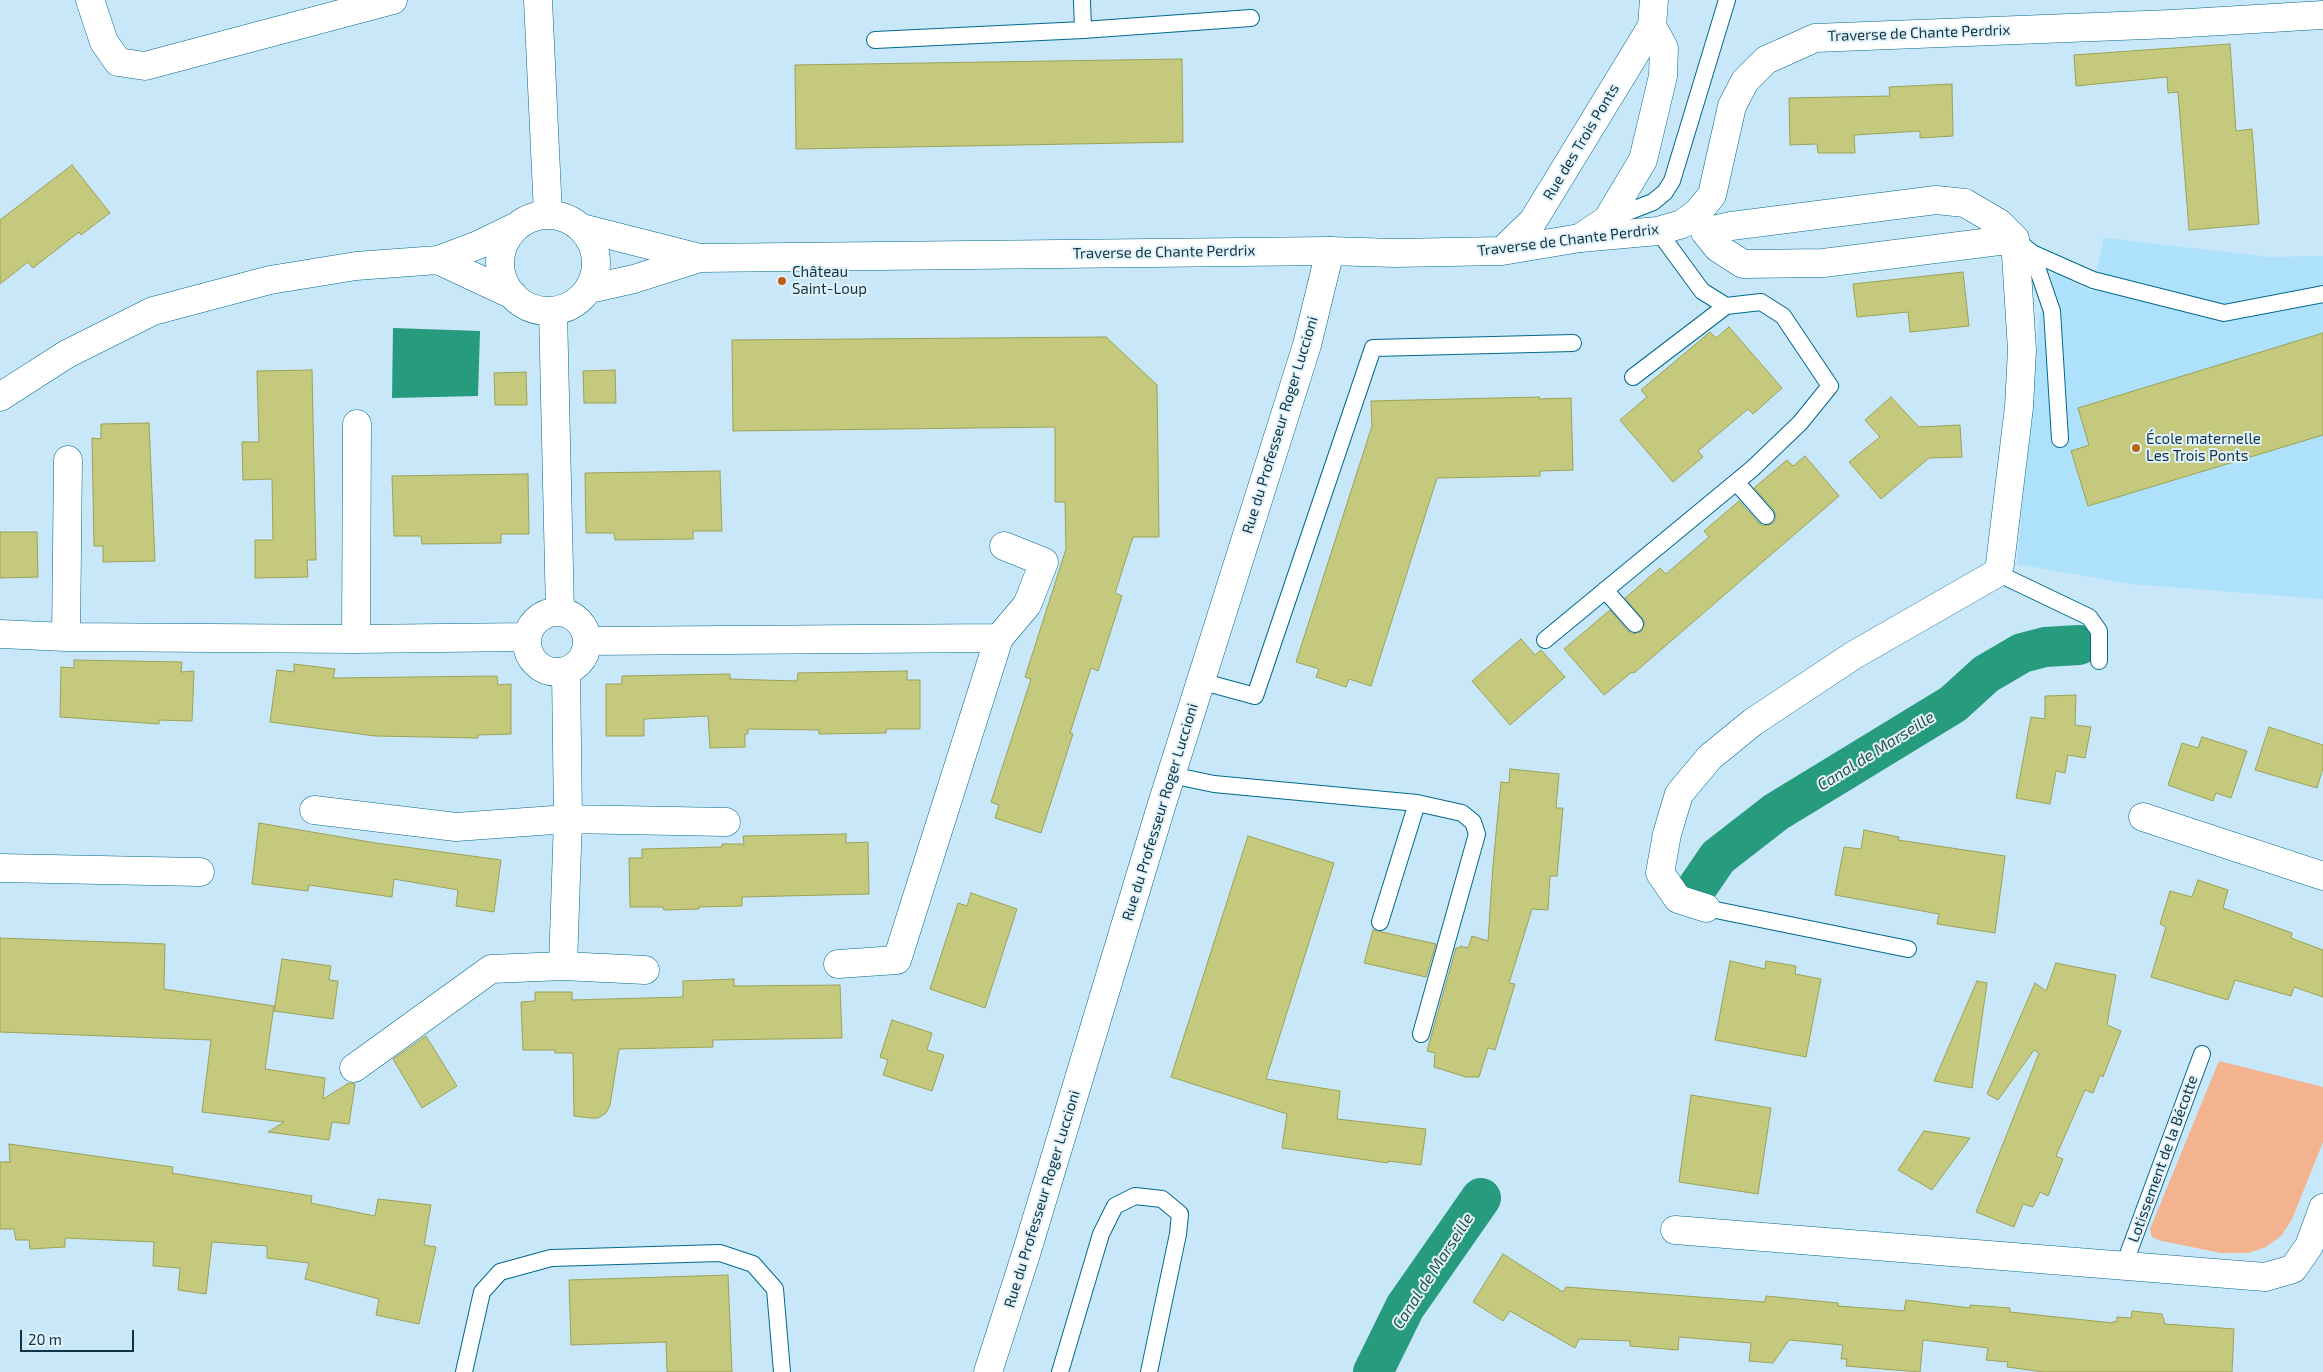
<!DOCTYPE html>
<html>
<head>
<meta charset="utf-8">
<style>
	body { margin:0 }
	#map { position:relative; width:2323px; height:1372px; overflow:hidden; background:#c8e7f8; font-family:"Exo 2",sans-serif }
	canvas { display:block }
	.scale { position:absolute; left:20px; top:1330px; width:114px; height:22px; box-sizing:border-box; border:2px solid #113444; border-top:0; padding-left:6px; font-size:15px; line-height:18px; white-space:nowrap; color:#113444; -webkit-text-stroke:4px #e2f2fa; paint-order:stroke }
</style>
</head>
<body>
<div id="map">
<canvas width="2323" height="1372"></canvas>
<div class="scale">20 m</div>
</div>
<script>
const ctx = document.querySelector('canvas').getContext('2d');
ctx.lineJoin = 'round';
function fill(path, color) { ctx.fillStyle = color; ctx.fill(path, 'evenodd'); }
const poly = rows => new Path2D(rows.map(r => 'M' + r).join(''));
function strokePath(path, color, width, dash) { ctx.strokeStyle = color; ctx.lineWidth = width; ctx.lineCap = dash ? 'butt' : 'round'; ctx.setLineDash(dash || []); ctx.stroke(path); }
function write(font, color, halo, rows, align = 'center') {
  ctx.font = font + ' "Exo 2",sans-serif'; ctx.lineWidth = 4; ctx.setLineDash([]); ctx.textBaseline = 'middle'; ctx.strokeStyle = halo; ctx.fillStyle = color; for (const [text, x, y, turn = 0] of rows) {
    ctx.save(); ctx.translate(x, y); ctx.rotate((+turn || 0) * Math.PI / 180); ctx.textAlign = isNaN(turn) ? turn : align; if (halo) ctx.strokeText(text, 0, 0); ctx.fillText(text, 0, 0); ctx.restore();
  }
}
const built = poly([
	[2104,238,2270,257,2323,256,2323,599,2131,584,2017,564,2040,312,2061,308,2051,277,2056,273,2092,292]
]);
const green = poly([
	[2219,1061,2323,1087,2323,1142,2292,1219,2282,1235,2266,1247,2248,1253,2221,1253,2162,1241,2152,1237,2150,1229]
]);
const water = poly([
	[393,328,480,331,478,396,392,398]
]);
const canal = poly([
	[1694,892,1718,857,1776,812,1953,704,1986,674,2022,653,2045,647,2079,645],
	[1373,1372,1405,1307,1481,1198]
]);
const building = poly([
	[2230,44,2236,131,2252,129,2259,224,2189,230,2178,92,2168,93,2167,77,2076,86,2074,55,2230,44],
	[1182,59,1183,142,796,149,795,65,1182,59],
	[1952,84,1953,136,1920,138,1920,131,1854,135,1855,153,1818,153,1817,144,1790,145,1789,98,1890,96,1889,87,1952,84],
	[72,165,110,213,81,235,79,232,33,268,28,262,0,284,0,220,72,165],
	[1963,272,1969,326,1910,332,1908,312,1857,317,1853,284,1963,272],
	[1729,327,1782,388,1753,414,1748,409,1698,451,1703,457,1673,482,1620,420,1647,397,1641,390,1710,332,1716,338,1729,327],
	[2323,333,2323,435,2088,506,2071,451,2089,445,2078,408,2323,333],
	[1106,337,1157,385,1159,537,1133,537,1115,593,1122,596,1098,671,1091,668,1070,733,1073,734,1041,833,995,818,999,805,991,802,1031,679,1025,677,1066,549,1065,502,1055,502,1055,427,733,431,732,340,1106,337],
	[312,370,316,560,307,560,308,577,255,578,255,540,273,540,272,479,243,480,242,442,259,442,257,371,312,370],
	[615,370,616,403,584,403,583,371,615,370],
	[526,372,527,405,495,405,494,373,526,372],
	[1539,397,1539,399,1571,398,1573,470,1540,471,1540,476,1437,478,1371,686,1349,679,1346,687,1316,677,1319,669,1296,662,1372,426,1371,401,1539,397],
	[1891,397,1919,427,1960,425,1962,457,1929,458,1881,499,1849,462,1880,437,1865,420,1891,397],
	[149,423,155,561,103,562,103,546,94,546,92,438,101,439,101,424,149,423],
	[1805,456,1839,496,1634,673,1632,672,1604,695,1564,649,1610,610,1628,631,1632,634,1641,632,1645,622,1625,598,1660,568,1666,574,1709,537,1704,531,1739,501,1759,523,1763,526,1772,524,1776,519,1774,510,1754,488,1787,460,1793,466,1805,456],
	[720,471,722,531,693,531,693,539,615,540,614,533,586,533,585,473,720,471],
	[528,474,529,534,501,534,501,543,422,544,421,536,394,536,392,476,528,474],
	[0,532,37,532,38,577,0,578,0,532],
	[1521,639,1535,655,1541,650,1565,677,1510,725,1472,681,1521,639],
	[74,660,182,662,181,672,194,671,192,721,159,720,159,724,60,717,61,667,74,668,74,660],
	[294,664,335,669,333,678,497,676,498,685,511,684,511,734,478,735,478,738,375,736,270,722,277,670,294,672,294,664],
	[907,671,907,680,920,680,920,729,886,729,886,733,819,734,819,730,748,729,748,734,745,734,745,747,710,748,708,716,644,719,644,736,606,736,606,684,622,684,622,676,730,674,730,679,797,681,798,673,907,671],
	[2076,695,2075,725,2091,727,2085,758,2068,755,2065,773,2056,771,2050,804,2016,798,2031,717,2045,719,2045,696,2076,695],
	[2269,727,2323,745,2323,768,2317,788,2255,770,2269,727],
	[2202,737,2247,751,2231,798,2216,793,2213,801,2168,785,2182,743,2198,748,2202,737],
	[1510,769,1559,774,1556,808,1563,808,1557,876,1550,876,1548,910,1532,909,1509,983,1515,984,1495,1050,1488,1048,1479,1077,1466,1077,1434,1067,1435,1053,1427,1051,1456,948,1460,948,1460,946,1468,948,1472,936,1488,941,1493,865,1501,782,1509,783,1510,769],
	[259,823,376,843,501,860,494,912,456,906,458,890,394,879,392,897,309,885,308,891,252,884,259,823],
	[1864,830,1899,837,1898,840,2005,856,1995,933,1937,924,1939,914,1835,895,1844,847,1861,849,1864,830],
	[846,834,846,843,868,842,869,894,742,897,742,906,699,907,699,909,664,910,663,907,630,907,629,858,642,858,642,849,722,847,722,844,744,844,743,836,846,834],
	[1248,836,1334,863,1266,1079,1340,1091,1337,1119,1426,1129,1421,1165,1388,1161,1388,1163,1282,1148,1287,1114,1171,1077,1248,836],
	[2198,880,2228,890,2223,908,2292,933,2291,938,2323,950,2323,997,2294,987,2291,996,2235,980,2228,1000,2151,977,2166,927,2160,924,2170,891,2192,897,2198,880],
	[971,893,1017,909,985,1008,930,989,958,903,967,906,971,893],
	[1373,930,1436,944,1426,977,1364,963,1373,930],
	[0,938,165,944,164,989,274,1006,265,1069,325,1078,323,1099,349,1083,355,1084,349,1124,332,1122,329,1140,268,1132,284,1122,202,1112,211,1040,0,1032,0,938],
	[282,959,331,966,329,980,338,981,333,1019,274,1011,282,959],
	[1730,961,1765,969,1766,961,1796,966,1795,974,1821,979,1806,1057,1715,1040,1730,961],
	[2056,963,2116,975,2107,1025,2121,1031,2103,1077,2100,1075,2093,1093,2085,1090,2056,1156,2063,1159,2048,1196,2040,1192,2033,1207,2023,1204,2014,1227,1976,1212,2039,1053,2034,1050,1998,1100,1987,1094,2035,983,2046,991,2056,963],
	[734,979,734,986,840,985,842,1038,713,1040,713,1047,619,1049,610,1105,606,1113,598,1118,590,1118,574,1116,573,1053,555,1053,555,1050,523,1050,521,1002,535,1001,535,992,572,992,572,1000,683,997,683,981,734,979],
	[1977,981,1987,983,1972,1088,1934,1081,1977,981],
	[892,1020,932,1033,927,1050,944,1055,932,1091,883,1075,888,1060,880,1057,892,1020],
	[426,1036,457,1086,422,1108,393,1059,426,1036],
	[1691,1095,1771,1108,1758,1194,1679,1182,1691,1095],
	[1924,1131,1970,1138,1932,1190,1898,1170,1924,1131],
	[9,1144,173,1167,172,1173,312,1196,311,1203,375,1216,378,1199,431,1205,424,1245,436,1247,419,1324,376,1315,379,1299,305,1279,309,1263,267,1258,267,1246,212,1242,206,1294,178,1290,180,1268,153,1266,154,1242,65,1238,65,1247,30,1249,29,1240,16,1240,14,1229,0,1229,0,1162,10,1162,9,1144],
	[1503,1254,1563,1292,1566,1287,1765,1302,1766,1296,1838,1303,1838,1306,1904,1311,1906,1300,1970,1308,1970,1305,2010,1308,2010,1312,2113,1323,2114,1321,2117,1322,2117,1317,2131,1318,2132,1311,2162,1314,2165,1324,2234,1329,2232,1372,2044,1372,2007,1367,2008,1362,1986,1360,1988,1348,1923,1340,1920,1372,1846,1366,1847,1359,1841,1359,1843,1345,1789,1340,1773,1363,1749,1361,1751,1343,1679,1337,1678,1350,1630,1346,1630,1341,1579,1339,1575,1348,1510,1311,1503,1321,1473,1302,1503,1254],
	[728,1275,732,1372,667,1372,666,1342,571,1345,569,1280,728,1275]
]);
const lane = poly([
	[1082,0,1083,30],
	[875,40,1083,30,1251,18],
	[1607,220,1653,202,1665,192,1672,181,1727,0],
	[2015,239,2032,253,2093,280,2224,313,2323,294],
	[2032,253,2052,311,2060,439],
	[1633,377,1726,306],
	[1736,482,1766,516],
	[1997,573,2089,617,2099,631,2099,661],
	[1605,590,1635,624],
	[1545,640,1752,469,1800,423,1830,386,1783,316,1761,302,1726,306,1702,291,1658,231],
	[1200,681,1255,696,1373,348,1573,343],
	[1171,775,1214,784,1417,803,1462,813,1473,822,1477,834,1421,1034],
	[1706,908,1908,949],
	[1380,922,1417,803],
	[2124,1265,2202,1054],
	[464,1372,482,1292,500,1272,551,1258,720,1253,753,1264,775,1289,782,1372],
	[1060,1372,1101,1234,1115,1206,1135,1196,1162,1199,1180,1214,1178,1234,1149,1372]
]);
const street = poly([
	[90,0,104,42,118,62,145,66,393,0],
	[538,0,548,214],
	'500 263a48 48 0 1 1 96 0a48 48 0 1 1-96 0Z',
	[1699,216,1705,232,1718,248,1743,264,1823,263,2015,239],
	[582,228,700,258,1330,251],
	[1705,232,1731,226,1936,200,1965,203,1999,223,2015,239,2022,350,2019,407,2000,564,1997,573,1854,655,1753,722,1710,757,1679,794,1667,834,1660,873,1678,899,1706,908],
	[1580,238,1658,231,1682,224,1698,212,1712,195,1732,106,1745,81,1766,60,1815,38,2171,24,2323,15],
	[438,260,513,295],
	[589,289,634,279,700,258],
	[553,311,560,612],
	[0,397,67,354,153,311,270,280,356,266,438,260,478,245,515,227],
	'527 642a30 30 0 1 1 60 0a30 30 0 1 1-60 0Z',
	[0,634,66,637,356,639,527,637],
	[66,637,68,460],
	[356,639,357,424],
	[588,641,999,638],
	[314,810,456,827,568,819,726,822],
	[2143,817,2323,876],
	[0,868,200,872],
	[838,964,897,960,999,638,1027,605,1044,562,1004,546],
	[563,966,568,819,566,671],
	[354,1068,491,969,563,966,645,970],
	[1675,1230,2265,1277,2293,1269,2309,1246,2323,1208]
]);
const secondary = poly([
	[1502,251,1533,221,1652,26,1654,0],
	[988,1372,1026,1254,1161,807,1307,345,1330,251,1395,253,1502,251,1580,238,1607,220,1643,160,1663,76,1664,48,1652,26]
]);
const markers = [
	[782,281,5,"#bd5f15"],
	[2136,448,5,"#bd5f15"]
];
const streetNames = [
	["Traverse de Chante Perdrix",1919,33,-2],
	["Rue des Trois Ponts",1581,142,-59],
	["Traverse de Chante Perdrix",1568,240,-7],
	["Traverse de Chante Perdrix",1164,252,-1],
	["Rue du Professeur Roger Luccioni",1280,425,-73],
	["Rue du Professeur Roger Luccioni",1160,812,-73],
	["Lotissement de la Bécotte",2163,1159,-70],
	["Rue du Professeur Roger Luccioni",1042,1199,-73]
];
const poiNames = [
	["Château",792,272],
	["Saint-Loup",792,289],
	["École maternelle",2146,439],
	["Les Trois Ponts",2146,456]
];
const waterNames = [
	["Canal de Marseille",1876,751,-32],
	["Canal de Marseille",1433,1271,-57]
];
fill(built, '#ade1fc');
fill(green, '#f2b38e');
fill(water, '#279b7e');
strokePath(canal, '#279b7e', 40);
fill(building, '#c4c97d');
strokePath(building, '#9ca155', 1);
strokePath(lane, '#01698e', 18);
strokePath(street, '#01698e', 29);
strokePath(secondary, '#01698e', 29);
strokePath(lane, '#fff', 16);
strokePath(street, '#fff', 28);
strokePath(secondary, '#fff', 28);
for (const [x, y, r, color] of markers) { const dot = new Path2D(); dot.arc(x, y, r, 0, 2 * Math.PI); ctx.fillStyle = color; ctx.fill(dot); strokePath(dot, '#e2f2fa', 2); }
write('15px', '#113444', '#e2f2fa', streetNames);
write('15px', '#113444', '#e2f2fa', poiNames, 'left');
write('italic 16px', '#255245', '#e2f2fa', waterNames);
</script>
</body>
</html>
